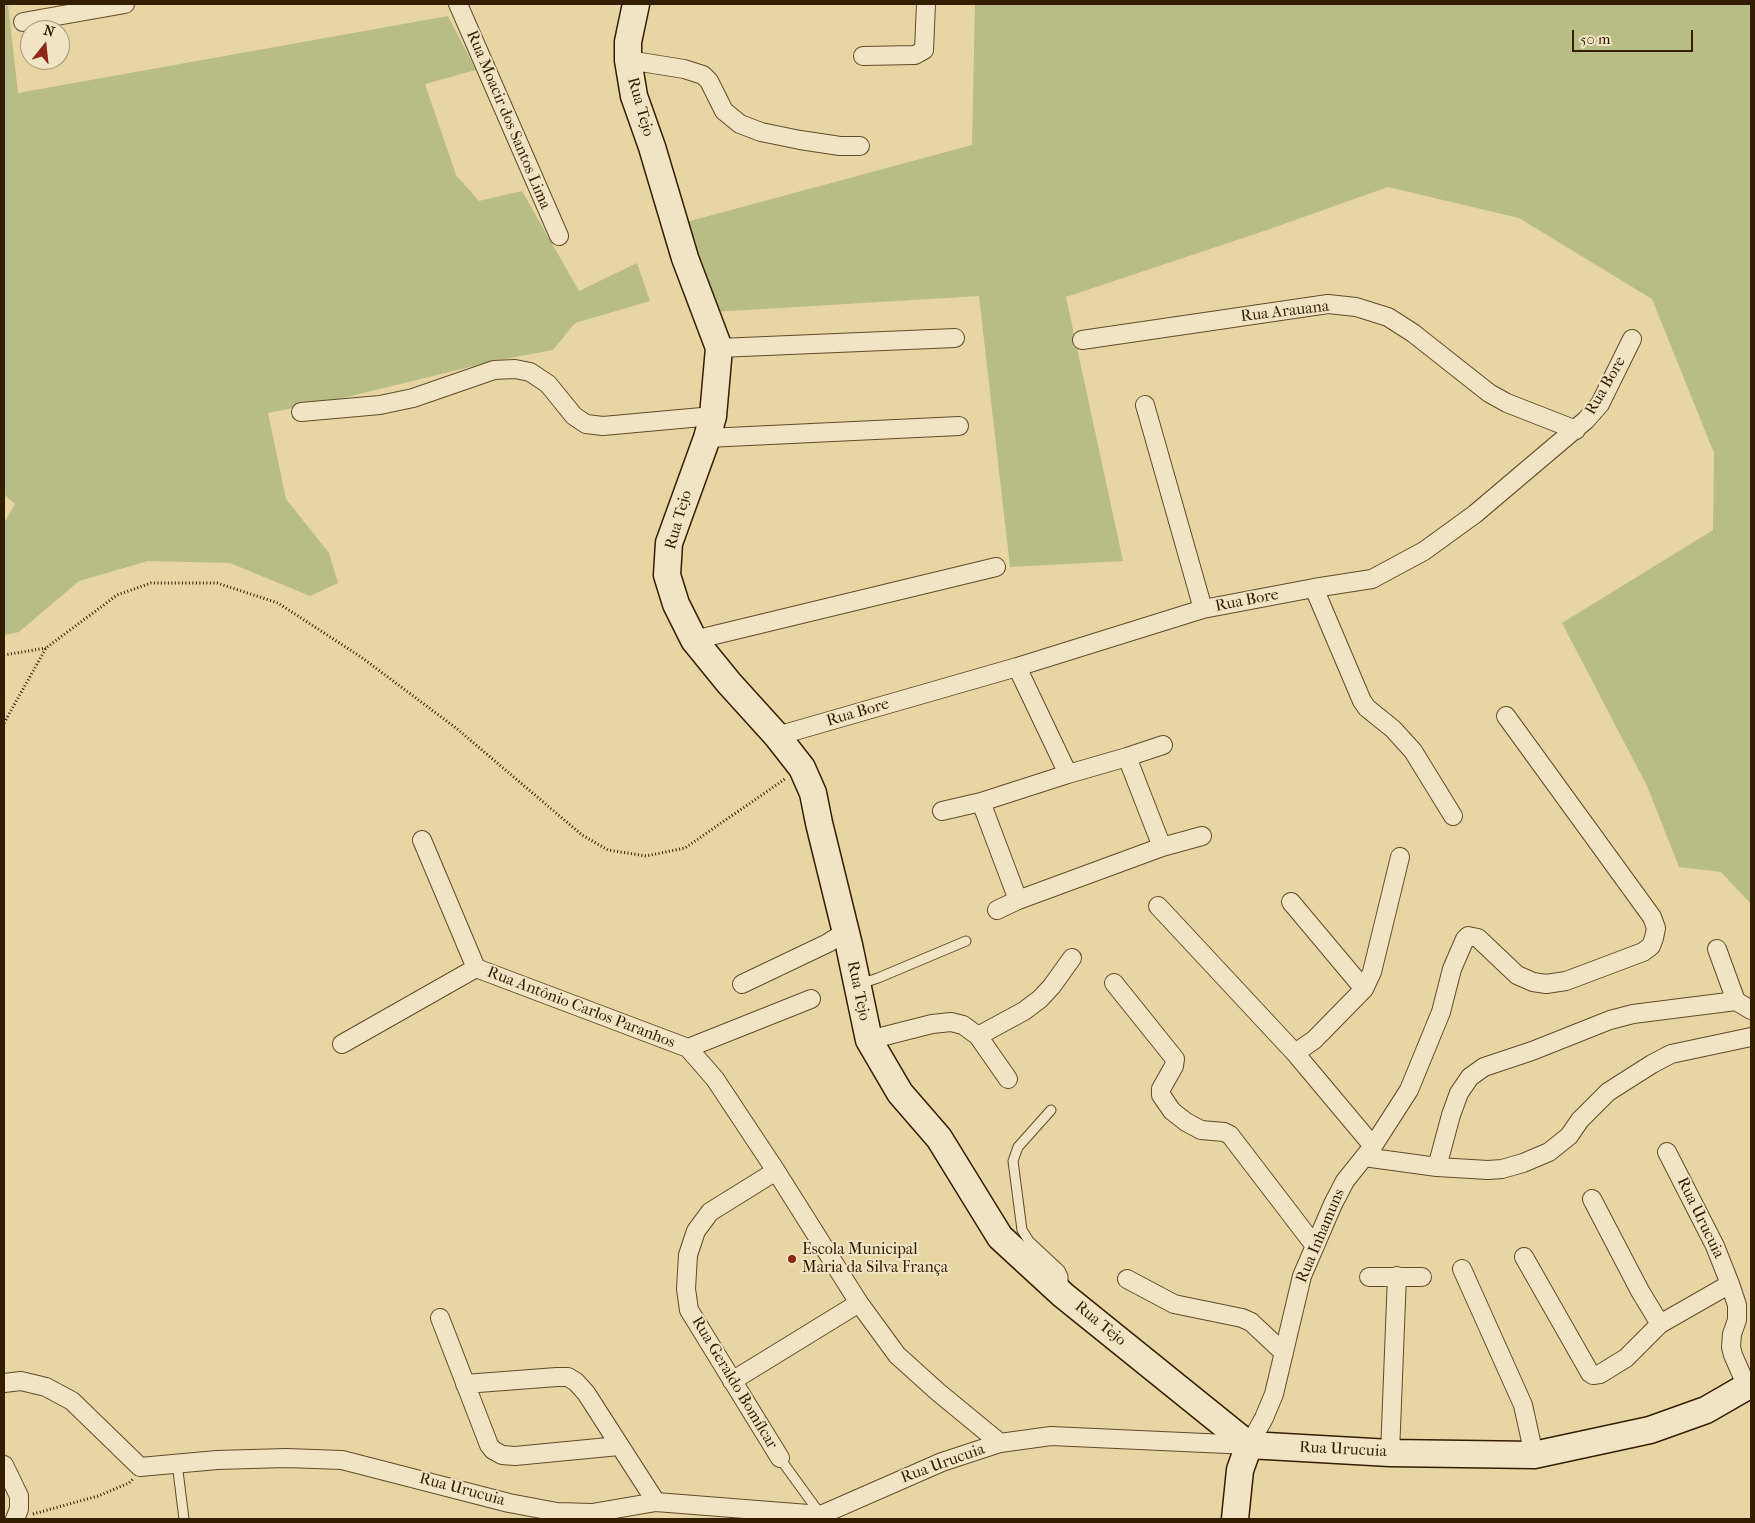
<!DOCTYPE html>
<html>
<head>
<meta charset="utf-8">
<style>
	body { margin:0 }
	#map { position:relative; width:1755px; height:1523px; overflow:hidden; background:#e8d5a4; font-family:"IM FELL French Canon",serif }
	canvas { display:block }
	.frame { position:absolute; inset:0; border:5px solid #341e00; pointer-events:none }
	.north { position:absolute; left:20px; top:20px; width:50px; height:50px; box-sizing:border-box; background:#f0e4c4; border:1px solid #a59576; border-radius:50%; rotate:16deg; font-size:14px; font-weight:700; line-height:20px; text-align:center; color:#341e00 }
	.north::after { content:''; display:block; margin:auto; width:18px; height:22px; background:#8f2418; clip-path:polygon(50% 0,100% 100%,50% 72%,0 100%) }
	.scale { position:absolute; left:1572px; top:30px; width:121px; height:22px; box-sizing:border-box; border:2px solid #341e00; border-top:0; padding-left:6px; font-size:15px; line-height:18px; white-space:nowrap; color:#341e00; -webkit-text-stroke:4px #f0e4c4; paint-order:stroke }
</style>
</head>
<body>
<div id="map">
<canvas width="1755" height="1523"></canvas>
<div class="frame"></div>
<div class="north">N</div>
<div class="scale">50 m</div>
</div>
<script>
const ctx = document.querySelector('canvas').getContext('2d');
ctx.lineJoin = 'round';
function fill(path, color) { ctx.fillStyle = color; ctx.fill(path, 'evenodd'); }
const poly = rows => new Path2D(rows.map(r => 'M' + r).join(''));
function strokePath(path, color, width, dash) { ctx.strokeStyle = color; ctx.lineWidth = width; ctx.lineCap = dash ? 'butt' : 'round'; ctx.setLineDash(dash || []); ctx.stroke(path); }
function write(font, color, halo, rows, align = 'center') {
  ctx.font = font + ' "IM FELL French Canon",serif'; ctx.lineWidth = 4; ctx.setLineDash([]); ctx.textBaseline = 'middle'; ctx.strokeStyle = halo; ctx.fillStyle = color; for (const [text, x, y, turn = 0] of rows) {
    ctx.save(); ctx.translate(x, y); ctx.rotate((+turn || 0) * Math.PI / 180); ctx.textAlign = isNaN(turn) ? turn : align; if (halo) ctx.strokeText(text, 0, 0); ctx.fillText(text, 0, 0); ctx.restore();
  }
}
const green = poly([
	[4,4,8,4,18,93,448,16,476,70,425,84,456,175,479,201,522,191,579,291,637,263,650,301,575,323,553,350,494,361,343,398,268,413,286,499,329,553,338,583,310,596,230,563,148,561,79,581,19,632,4,635,4,523,15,504,4,494],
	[975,4,1751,4,1751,904,1721,872,1679,867,1647,786,1562,623,1713,530,1714,453,1652,299,1519,218,1388,187,1267,230,1066,297,1123,561,1010,567,979,296,713,312,679,224,972,145]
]);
const path = poly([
	[4,655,46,648],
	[4,723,46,648,117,595,151,583,217,583,278,603,361,657,456,728,582,835,608,850,646,856,685,848,785,779],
	[33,1514,98,1496,129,1483,133,1479]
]);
const lane = poly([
	[860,984,878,978,966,941],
	[1051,1110,1018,1147,1013,1161,1022,1230,1029,1241,1060,1270,1063,1276,1063,1287],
	[177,1463,184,1519],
	[784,1464,821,1515]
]);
const street = poly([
	[458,4,559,236],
	[23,22,125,4],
	[863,56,915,55,924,50,926,4],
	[628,60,684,69,703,75,709,81,724,111,740,124,761,132,800,140,840,146,860,146],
	[1082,340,1328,304,1356,307,1388,317,1413,333,1489,393,1507,403,1576,430],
	[719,348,955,338],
	[1145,405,1203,609],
	[301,412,380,405,413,398,494,370,515,369,530,372,548,384,574,416,586,424,603,426,713,416],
	[707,438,959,426],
	[1314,588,1362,701,1367,708,1393,729,1413,751,1453,816],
	[694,640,996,567],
	[1017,667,1068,774],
	[777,736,1017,667,1203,609,1314,588,1372,579,1424,551,1475,514,1586,420,1600,404,1632,339],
	[981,802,1018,900],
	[942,811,981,802,1068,774,1127,757,1163,745],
	[422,840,476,968],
	[1162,847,1202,836],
	[1291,902,1364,989],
	[1158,906,1295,1053,1373,1146],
	[997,910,1018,900,1162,847,1127,757],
	[1717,949,1736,1001],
	[476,968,688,1048,715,1079,776,1171,859,1303,897,1355,938,1392,1000,1443],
	[1114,983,1175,1059,1174,1066,1161,1089,1161,1095,1172,1111,1186,1122,1201,1130,1224,1132,1230,1135,1315,1246],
	[742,984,828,943,845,932],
	[978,1036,1008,1079],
	[869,1040,932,1024,951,1022,963,1025,978,1036,1024,1011,1040,999,1052,986,1072,958],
	[342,1044,476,968],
	[688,1048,811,999],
	[1295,1053,1314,1040,1364,989,1372,972,1400,857],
	[1667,1152,1715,1246,1730,1284,1737,1305,1737,1320,1732,1334,1731,1347,1733,1355,1747,1387],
	[1364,1157,1437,1167,1488,1170,1502,1169,1523,1163,1549,1152,1569,1136,1580,1120,1608,1092,1652,1064,1671,1054,1751,1037],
	[1437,1167,1451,1115,1459,1093,1470,1077,1484,1067,1532,1051,1610,1020,1633,1014,1736,1001,1751,1010],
	[776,1171,710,1212,696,1231,688,1255,686,1289,689,1310,780,1458],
	[1592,1199,1640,1291,1660,1324],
	[1524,1257,1590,1373,1593,1375,1600,1374,1626,1358,1660,1324,1730,1284],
	[1462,1269,1523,1405,1534,1455],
	[1369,1277,1422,1277],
	[1127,1279,1174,1304,1242,1318,1251,1322,1284,1353],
	[440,1318,489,1445,493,1450,502,1455,515,1456,619,1446],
	[732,1381,859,1303],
	[4,1383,21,1381,46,1387,72,1401,140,1467,217,1460,286,1458,342,1460,509,1503,557,1512,592,1513,656,1502,821,1515,942,1462,1000,1443,1051,1436,1249,1445,1264,1418,1274,1394,1302,1276,1333,1204,1345,1181,1373,1146,1409,1090,1441,1012,1452,969,1465,939,1468,936,1478,938,1517,975,1533,982,1546,984,1566,981,1643,952,1651,946,1654,938,1656,928,1652,917,1506,716],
	[465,1384,557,1377,568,1377,576,1382,586,1393,656,1502],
	[1390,1453,1397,1276],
	[4,1465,19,1496,19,1509,15,1519]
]);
const secondary = poly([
	[636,4,628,42,628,60,634,96,652,147,685,258,719,348,713,416,707,438,669,543,667,575,676,604,694,640,729,683,777,736,802,768,813,793,819,823,849,945,869,1040,900,1093,939,1138,1000,1237,1063,1295,1249,1445],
	[1249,1445,1390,1453,1534,1455,1650,1430,1706,1410,1751,1384],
	[1235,1519,1240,1470,1249,1445]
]);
const markers = [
	[792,1259,5,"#8f2418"]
];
const streetNames = [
	["Rua Tejo",640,107,74],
	["Rua Moacir dos Santos Lima",508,120,67],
	["Rua Arauana",1285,312,-7],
	["Rua Bore",1606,386,-60],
	["Rua Tejo",679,520,-74],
	["Rua Bore",1247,601,-11],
	["Rua Bore",858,713,-16],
	["Rua Tejo",858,991,78],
	["Rua Antônio Carlos Paranhos",581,1008,21],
	["Rua Urucuia",1700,1218,64],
	["Rua Inhamuns",1321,1236,-67],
	["Rua Tejo",1100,1324,39],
	["Rua Geraldo Bomílcar",734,1383,59],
	["Rua Urucuia",1343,1450,3],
	["Rua Urucuia",943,1464,-20],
	["Rua Urucuia",462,1490,15]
];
const poiNames = [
	["Escola Municipal",802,1250],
	["Maria da Silva França",802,1268]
];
fill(green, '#b8bd85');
strokePath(lane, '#614c29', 11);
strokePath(street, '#614c29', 20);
strokePath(secondary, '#341e00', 29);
strokePath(path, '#341e00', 3, [1, 2.5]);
strokePath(lane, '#f0e4c4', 9);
strokePath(street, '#f0e4c4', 18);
strokePath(secondary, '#f0e4c4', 26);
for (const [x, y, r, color] of markers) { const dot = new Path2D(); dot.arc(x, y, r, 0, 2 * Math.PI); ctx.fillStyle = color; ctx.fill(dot); strokePath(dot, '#f0e4c4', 2); }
write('16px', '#341e00', '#f0e4c4', streetNames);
write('16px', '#341e00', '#f0e4c4', poiNames, 'left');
</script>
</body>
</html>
